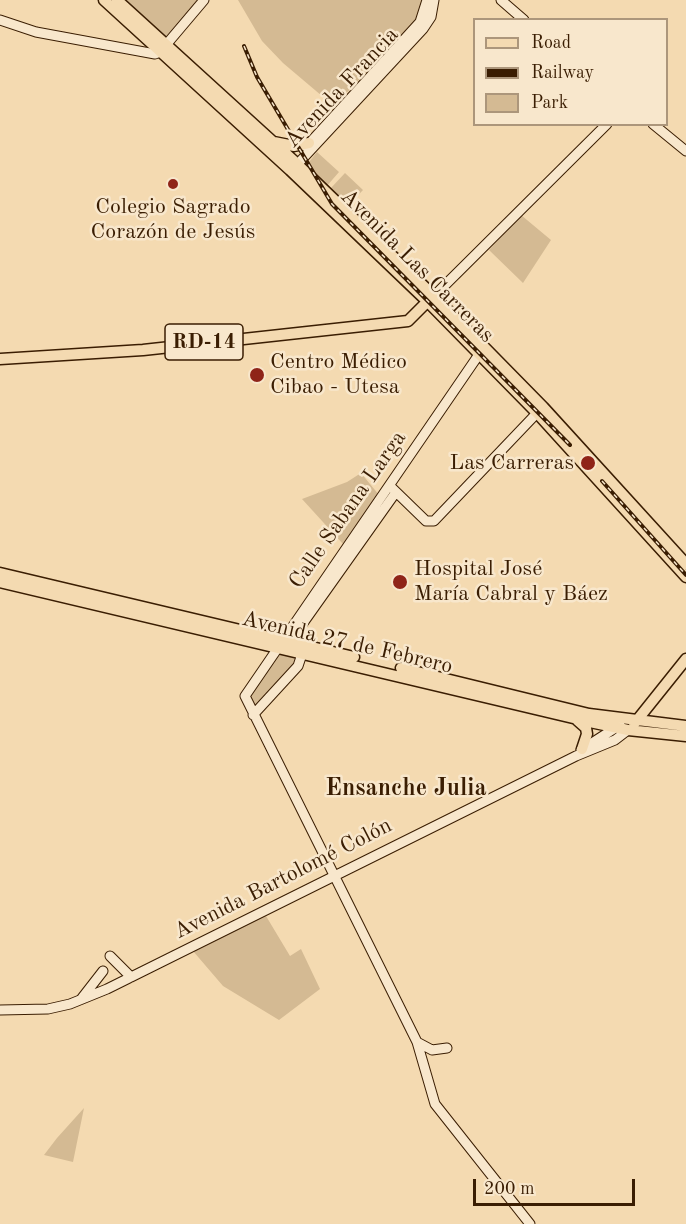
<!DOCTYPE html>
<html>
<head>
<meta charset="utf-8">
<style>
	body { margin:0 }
	#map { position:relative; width:686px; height:1224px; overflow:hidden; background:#f4dab1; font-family:"Old Standard TT",serif }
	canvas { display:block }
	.legend { position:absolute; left:473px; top:18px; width:195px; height:108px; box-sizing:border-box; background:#f8e7cc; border:2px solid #ac967b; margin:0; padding:8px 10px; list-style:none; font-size:18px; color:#3a1d02 }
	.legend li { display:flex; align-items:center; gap:12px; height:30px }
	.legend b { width:30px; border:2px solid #ac967b }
	.scale { position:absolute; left:473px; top:1179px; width:162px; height:27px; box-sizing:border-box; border:3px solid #3a1d02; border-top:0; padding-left:8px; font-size:18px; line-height:21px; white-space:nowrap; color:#3a1d02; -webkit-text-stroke:4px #f8e7cc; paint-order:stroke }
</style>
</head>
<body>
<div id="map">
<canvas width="686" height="1224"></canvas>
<ul class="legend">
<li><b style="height:8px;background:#f4dab1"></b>Road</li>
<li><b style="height:8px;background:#3a1d02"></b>Railway</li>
<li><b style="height:16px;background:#d4ba93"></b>Park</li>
</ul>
<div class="scale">200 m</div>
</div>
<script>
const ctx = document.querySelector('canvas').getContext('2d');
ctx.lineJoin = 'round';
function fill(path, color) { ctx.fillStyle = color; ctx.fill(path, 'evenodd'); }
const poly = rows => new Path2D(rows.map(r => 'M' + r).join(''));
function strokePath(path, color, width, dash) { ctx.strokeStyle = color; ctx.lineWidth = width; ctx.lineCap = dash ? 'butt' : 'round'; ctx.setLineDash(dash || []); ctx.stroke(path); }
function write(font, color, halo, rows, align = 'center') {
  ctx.font = font + ' "Old Standard TT",serif'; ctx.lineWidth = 5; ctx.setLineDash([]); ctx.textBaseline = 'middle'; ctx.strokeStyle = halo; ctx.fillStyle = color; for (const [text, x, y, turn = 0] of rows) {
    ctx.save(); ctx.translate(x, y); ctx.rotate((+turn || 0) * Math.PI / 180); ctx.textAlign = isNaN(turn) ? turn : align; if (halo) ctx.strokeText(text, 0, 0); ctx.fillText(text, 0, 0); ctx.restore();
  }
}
const green = poly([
	[123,0,198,0,166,37],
	[238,0,422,0,416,19,339,101,322,96,283,63,262,41],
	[317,152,339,172,326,187,305,167],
	[345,173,363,190,348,206,330,189],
	[521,215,551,240,523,283,489,250],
	[361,473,379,495,343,544,302,499,347,482],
	[279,653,290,655,297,661,255,712,247,698],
	[266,916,290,956,301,949,320,989,279,1020,223,986,193,951],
	[84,1108,73,1162,44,1155,57,1138]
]);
const secondary = poly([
	[501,0,524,20],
	[0,20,36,32,155,54,160,52,204,0],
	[653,124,686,151],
	[306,147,420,22,427,0],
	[293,169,423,29,431,17,434,0],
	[434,296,607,124],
	[482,350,245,696,417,1042,435,1104,530,1224],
	[392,488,426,521,434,521,537,413],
	[253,715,298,666,301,657,294,645,296,633,396,492],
	[581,750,620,725],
	[110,956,131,977],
	[82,998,103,971],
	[0,1010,48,1009,70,1004,107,989,576,756,615,740,628,730],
	[417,1042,432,1050,447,1048]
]);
const primary = poly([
	[104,0,290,170,428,302,537,413,686,577],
	[117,0,294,161,434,296,543,407,686,564],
	[274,142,294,146,309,143],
	[0,359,143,350,408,321,431,298],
	[0,573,354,657],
	[0,582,590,722,628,730,686,736],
	[401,668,589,714,686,726],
	[577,720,586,728,587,734,582,749],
	[634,724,686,659]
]);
const rail = poly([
	[244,46,257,77,332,204,570,445],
	[602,481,686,575]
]);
const markers = [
	[173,184,6,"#8f2418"],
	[257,375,8,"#8f2418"],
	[588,463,8,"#8f2418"],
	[400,582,8,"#8f2418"]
];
const shields = [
	[204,342,78]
];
const shieldNames = [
	["RD-14",204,342]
];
const streetNames = [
	["Avenida Francia",342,88,-47],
	["Avenida Las Carreras",417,266,45],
	["Calle Sabana Larga",348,510,-55],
	["Avenida 27 de Febrero",347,643,13],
	["Avenida Bartolomé Colón",283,879,-27]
];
const poiNames = [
	["Colegio Sagrado",173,207,"center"],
	["Corazón de Jesús",173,232,"center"],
	["Centro Médico",270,362],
	["Cibao - Utesa",270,387],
	["Las Carreras",574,463,"right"],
	["Hospital José",414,569],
	["María Cabral y Báez",414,594]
];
const neighbourhoodNames = [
	["Ensanche Julia",406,789]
];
fill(green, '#d4ba93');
strokePath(secondary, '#3a1d02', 11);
strokePath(primary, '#3a1d02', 13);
strokePath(secondary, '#f8e7cc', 9);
strokePath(primary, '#f4dab1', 10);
strokePath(rail, '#3a1d02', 4);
strokePath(rail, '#f8e7cc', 1.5, [4.5]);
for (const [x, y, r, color] of markers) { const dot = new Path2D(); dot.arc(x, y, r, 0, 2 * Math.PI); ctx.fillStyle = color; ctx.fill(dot); strokePath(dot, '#f8e7cc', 2); }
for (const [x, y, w] of shields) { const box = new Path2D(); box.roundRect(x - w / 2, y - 18, w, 36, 4.5); ctx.fillStyle = '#f8e7cc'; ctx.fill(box); strokePath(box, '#3a1d02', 1.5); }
write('bold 21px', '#3a1d02', null, shieldNames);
write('22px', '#3a1d02', '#f8e7cc', streetNames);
write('22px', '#3a1d02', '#f8e7cc', poiNames, 'left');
write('bold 24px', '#3a1d02', '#f8e7cc', neighbourhoodNames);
</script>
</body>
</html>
